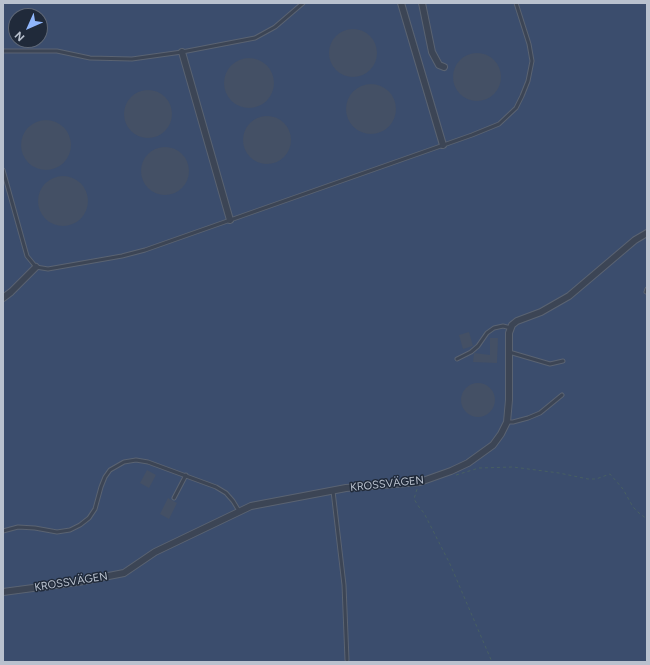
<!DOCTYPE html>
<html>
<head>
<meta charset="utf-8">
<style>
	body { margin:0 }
	#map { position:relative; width:650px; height:665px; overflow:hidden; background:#273345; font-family:Figtree,sans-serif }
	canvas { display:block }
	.frame { position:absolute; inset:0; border:4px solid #b9c1ce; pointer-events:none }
	.north { position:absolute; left:8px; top:8px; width:40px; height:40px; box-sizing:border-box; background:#202a3a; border:1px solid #5d6675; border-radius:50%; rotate:225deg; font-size:11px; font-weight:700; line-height:16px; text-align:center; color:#b9c1ce }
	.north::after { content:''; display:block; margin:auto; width:14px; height:18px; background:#90b7fc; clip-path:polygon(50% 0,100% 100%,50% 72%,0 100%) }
</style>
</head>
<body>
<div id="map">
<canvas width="650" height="665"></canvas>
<div class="frame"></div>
<div class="north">N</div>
</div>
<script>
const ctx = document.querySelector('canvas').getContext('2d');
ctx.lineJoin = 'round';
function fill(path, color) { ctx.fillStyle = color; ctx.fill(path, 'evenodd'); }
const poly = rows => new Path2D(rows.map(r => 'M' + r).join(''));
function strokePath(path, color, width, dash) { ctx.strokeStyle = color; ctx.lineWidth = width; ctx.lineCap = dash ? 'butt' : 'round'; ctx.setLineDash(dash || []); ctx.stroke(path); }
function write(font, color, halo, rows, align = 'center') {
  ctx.font = font + ' Figtree,sans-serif'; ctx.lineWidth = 3; ctx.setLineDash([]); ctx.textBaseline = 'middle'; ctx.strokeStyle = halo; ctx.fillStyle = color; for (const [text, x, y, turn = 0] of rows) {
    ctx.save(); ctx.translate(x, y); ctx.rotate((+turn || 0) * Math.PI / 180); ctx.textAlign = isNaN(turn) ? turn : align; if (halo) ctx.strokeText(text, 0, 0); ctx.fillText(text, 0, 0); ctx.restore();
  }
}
const water = poly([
	[3,3,647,3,647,662,3,662],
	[16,16,40,16,40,40,16,40]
]);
const building = poly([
	'329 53a24 24 0 1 1 48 0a24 24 0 1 1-48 0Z',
	'453 77a24 24 0 1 1 48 0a24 24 0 1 1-48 0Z',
	'224 83a25 25 0 1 1 50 0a25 25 0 1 1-50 0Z',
	'346 109a25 25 0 1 1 50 0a25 25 0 1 1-50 0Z',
	'124 114a24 24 0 1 1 48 0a24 24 0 1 1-48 0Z',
	'243 140a24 24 0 1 1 48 0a24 24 0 1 1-48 0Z',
	'21 145a25 25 0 1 1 50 0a25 25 0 1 1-50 0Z',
	'141 171a24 24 0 1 1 48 0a24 24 0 1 1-48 0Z',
	'38 201a25 25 0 1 1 50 0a25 25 0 1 1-50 0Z',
	[469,332,473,346,463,349,459,335],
	[490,338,498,338,497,363,473,362,474,353,490,355],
	'461 400a17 17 0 1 1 34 0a17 17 0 1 1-34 0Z',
	[147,470,156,475,149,488,140,483],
	[168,498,177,503,169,519,160,514]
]);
const path = poly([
	[456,475,479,468,513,467,559,473,588,479,596,479,610,474,623,489,633,507,639,513,647,519],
	[417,489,414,499,419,507,424,513,450,564,492,662]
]);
const lane = poly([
	[3,51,57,51,90,58,132,59,182,52,255,38,275,27,303,3],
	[3,170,27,256,36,267,48,269,122,256,145,250,472,135,499,124,516,108,522,96,528,81,532,61,529,44,516,3],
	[646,292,647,289],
	[509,352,550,364,563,361],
	[457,359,471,352,478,346,487,333,494,328,503,326,511,328],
	[507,422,513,422,528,418,540,413,562,395],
	[333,491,344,585,347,660],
	[174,498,186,475],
	[3,531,18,527,35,528,57,532,70,530,80,525,89,518,95,509,101,487,105,477,110,470,124,462,136,460,148,462,216,487,226,493,233,501,239,511]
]);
const street = poly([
	[401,3,443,145],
	[422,3,432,52,439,65,444,67],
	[182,52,230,220],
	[3,298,11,292,36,267],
	[3,592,78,582,124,573,155,552,251,506,346,488,420,482,451,471,468,463,493,445,501,434,507,422,509,400,509,333,512,325,517,321,541,312,569,296,635,240,647,233]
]);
const streetNames = [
	["KROSSVÄGEN",387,484,-6],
	["KROSSVÄGEN",71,582,-9]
];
fill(water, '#3b4d6d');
fill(building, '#445065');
strokePath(lane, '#5a6372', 5);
strokePath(street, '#5a6372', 8);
strokePath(path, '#475f62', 1, [3, 3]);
strokePath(lane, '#3c4555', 3);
strokePath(street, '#3c4555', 6);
write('11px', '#b9c1ce', '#202a3a', streetNames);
</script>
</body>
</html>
